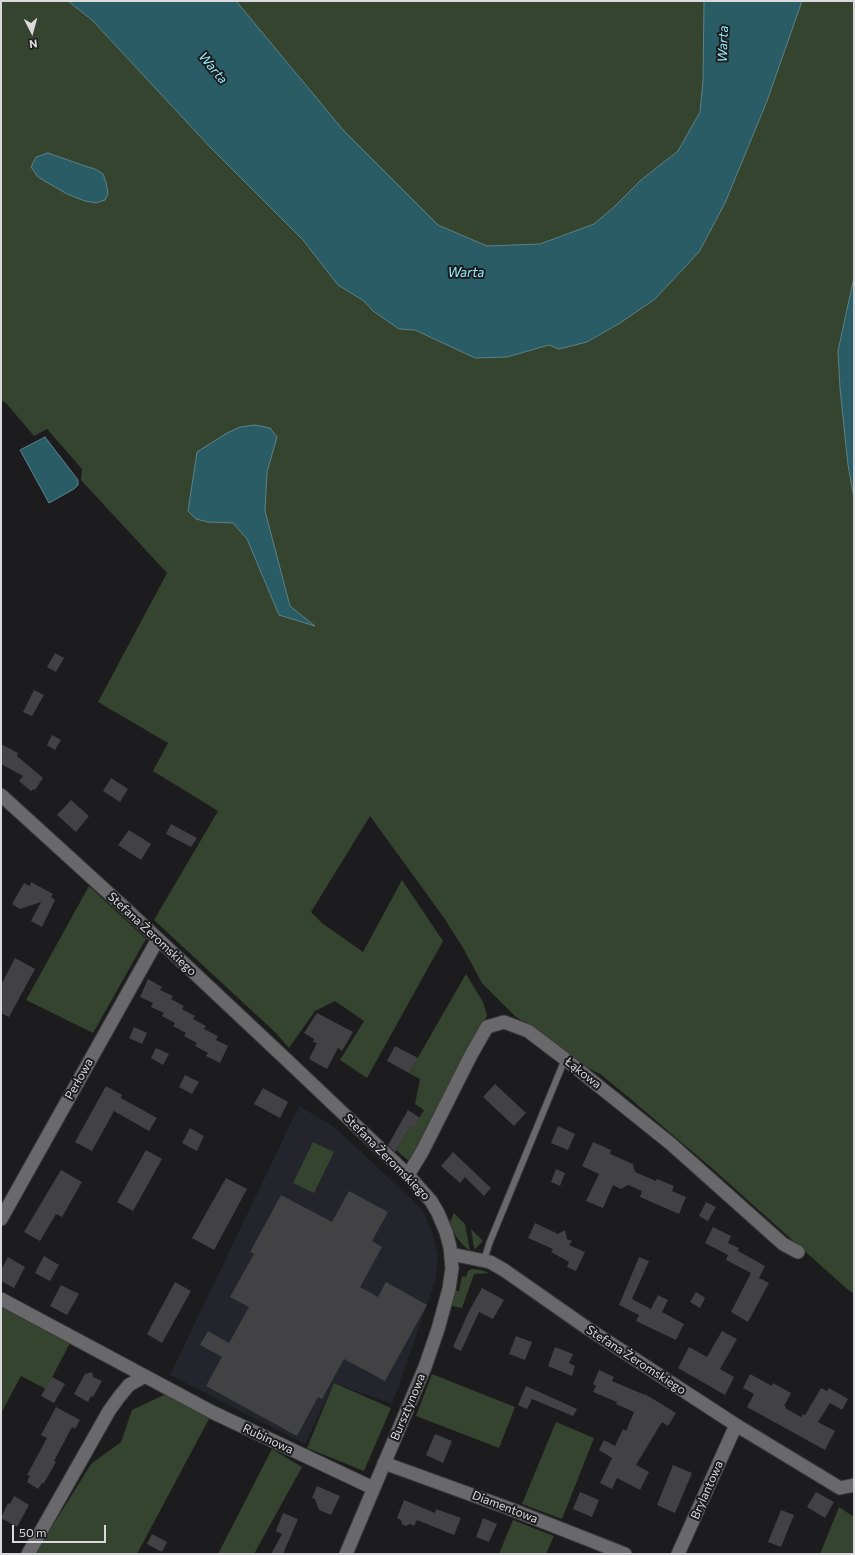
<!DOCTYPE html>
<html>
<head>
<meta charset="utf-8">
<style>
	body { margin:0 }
	#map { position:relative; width:855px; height:1555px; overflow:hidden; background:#1c1c1f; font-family:Commissioner,sans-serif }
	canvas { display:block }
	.frame { position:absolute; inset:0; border:2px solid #dadadc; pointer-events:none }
	.north { position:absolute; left:12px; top:12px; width:40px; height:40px; -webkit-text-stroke:3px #1c1c1f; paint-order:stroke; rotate:174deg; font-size:11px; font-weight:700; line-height:16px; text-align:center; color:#dadadc }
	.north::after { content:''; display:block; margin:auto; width:14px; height:18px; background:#dadadc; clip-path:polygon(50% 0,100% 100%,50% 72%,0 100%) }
	.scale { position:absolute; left:12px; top:1525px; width:94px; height:18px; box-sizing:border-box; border:2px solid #dadadc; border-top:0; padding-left:5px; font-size:12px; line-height:14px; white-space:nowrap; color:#dadadc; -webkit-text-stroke:3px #1c1c1f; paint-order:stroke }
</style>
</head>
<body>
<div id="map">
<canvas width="855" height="1555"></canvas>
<div class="frame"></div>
<div class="north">N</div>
<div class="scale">50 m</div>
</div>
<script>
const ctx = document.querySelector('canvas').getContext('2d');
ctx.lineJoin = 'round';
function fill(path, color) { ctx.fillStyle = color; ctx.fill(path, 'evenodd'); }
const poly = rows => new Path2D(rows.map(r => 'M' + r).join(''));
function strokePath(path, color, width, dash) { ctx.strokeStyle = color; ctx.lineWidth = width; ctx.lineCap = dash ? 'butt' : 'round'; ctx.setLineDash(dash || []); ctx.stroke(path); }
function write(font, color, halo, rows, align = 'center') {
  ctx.font = font + ' Commissioner,sans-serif'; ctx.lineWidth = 4; ctx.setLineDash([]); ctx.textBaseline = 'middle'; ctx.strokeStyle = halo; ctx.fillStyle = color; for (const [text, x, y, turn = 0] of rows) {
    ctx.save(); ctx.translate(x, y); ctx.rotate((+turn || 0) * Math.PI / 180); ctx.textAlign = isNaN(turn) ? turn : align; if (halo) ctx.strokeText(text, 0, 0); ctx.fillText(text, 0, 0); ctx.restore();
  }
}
const built = poly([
	[299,1106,333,1126,423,1210,433,1236,438,1257,435,1282,392,1404,334,1383,305,1444,170,1375]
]);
const green = poly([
	[1,1,68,1,92,20,210,147,303,240,338,285,364,301,373,311,399,329,415,330,475,358,507,357,550,345,587,342,620,323,655,299,699,252,725,203,767,101,802,1,854,1,854,277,838,351,840,388,848,465,854,498,854,1294,846,1288,714,1170,627,1096,600,1074,582,1065,515,1016,482,983,462,946,442,915,370,816,311,912,322,923,363,952,402,880,443,941,367,1078,340,1060,364,1021,335,1001,315,1011,289,1048,276,1033,154,920,218,811,153,771,168,743,98,702,167,573,81,480,82,469,47,429,34,436,6,403,1,400],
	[62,158,95,169,107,189,108,194,105,200,97,203,85,201],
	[277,437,267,472,265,511,290,606,314,625,279,615,247,539,233,522,208,522,196,519,188,511,192,490],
	[236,1,704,1,703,81,700,112,678,151,641,180,614,207,594,224,540,244,487,246,438,225,344,131],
	[89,886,146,939,93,1033,26,1000],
	[466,974,483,1002,487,1015,483,1026,410,1162,396,1150,410,1126,414,1127,424,1110,415,1104,420,1079,409,1073],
	[313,1142,334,1152,314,1193,293,1183],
	[454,1213,465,1224,470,1251,462,1244,453,1232,450,1222],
	[471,1229,483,1241,475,1249,474,1248],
	[472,1269,481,1270,489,1273,474,1274,462,1308,452,1306,455,1291,459,1291,462,1276,466,1277,468,1271],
	[1,1305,70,1343,46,1389,21,1376,1,1413],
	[432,1374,515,1407,499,1448,416,1416],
	[334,1383,391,1408,364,1471,307,1448],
	[166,1394,210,1417,137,1554,35,1554,91,1464,121,1442,132,1410],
	[556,1422,594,1438,562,1519,522,1504],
	[272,1449,302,1467,254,1554,218,1554],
	[839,1507,854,1517,854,1554,820,1554],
	[513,1520,554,1536,546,1554,499,1554]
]);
const water = poly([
	[68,1,236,1,344,131,438,225,487,246,540,244,594,224,614,207,641,180,678,151,700,112,703,81,704,1,802,1,767,101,725,203,699,252,655,299,620,323,587,342,559,349,549,345,507,357,475,358,415,330,399,329,373,311,364,301,338,285,303,240,210,147,92,20,68,1],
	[48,153,85,166,95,169,103,174,106,182,108,194,105,200,96,203,85,201,67,194,38,177,31,167,36,157,48,153],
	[854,277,854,498,848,465,840,388,838,351,854,277],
	[255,425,270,428,277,437,267,472,265,511,290,606,315,626,279,615,247,539,233,523,208,522,196,519,188,511,197,452,227,433,240,427,255,425],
	[45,437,78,480,78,485,74,489,49,503,20,450,45,437]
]);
const building = poly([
	[55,653,64,658,56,672,47,667],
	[34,690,44,695,32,716,23,712],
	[52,735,61,740,55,750,47,745],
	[1,744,18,753,17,756,43,778,35,790,34,789,31,791,19,781,23,776,1,764],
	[111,778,128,789,120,802,103,791],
	[71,800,89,816,76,832,57,815],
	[171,824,197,838,191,847,166,834],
	[129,830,151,844,141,860,118,845],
	[31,882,53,894,51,897,55,900,42,927,31,921,41,902,20,909,12,904,24,883,30,886],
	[15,958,35,969,9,1017,1,1013,1,985],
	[148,979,162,987,160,990,173,996,171,999,184,1006,182,1009,195,1016,193,1019,206,1026,204,1029,218,1036,216,1040,228,1046,220,1063,206,1056,208,1053,195,1046,197,1043,184,1036,186,1033,173,1026,175,1023,162,1016,164,1013,151,1007,153,1003,140,997],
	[317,1013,353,1032,342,1051,338,1048,327,1069,309,1059,317,1043,313,1042,314,1039,304,1033],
	[134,1027,147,1033,142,1044,129,1038],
	[395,1046,418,1058,409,1073,387,1061],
	[156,1048,169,1054,163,1065,151,1058],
	[185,1075,199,1082,192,1094,179,1087],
	[495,1084,526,1113,514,1126,483,1097],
	[106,1086,122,1095,121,1098,157,1118,149,1131,114,1111,92,1151,75,1142],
	[263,1088,288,1102,280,1118,254,1104],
	[408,1110,420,1118,414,1128,410,1126,395,1152,388,1145],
	[558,1126,575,1134,568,1150,551,1143],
	[190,1128,204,1136,197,1151,182,1143],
	[593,1142,611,1150,610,1154,633,1164,635,1172,656,1181,657,1179,674,1186,672,1191,686,1197,679,1214,640,1197,642,1191,628,1185,621,1189,613,1185,603,1208,586,1201,599,1174,582,1166],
	[146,1150,162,1159,133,1211,117,1202],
	[453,1152,491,1188,484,1196,465,1177,460,1183,441,1166],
	[556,1169,565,1173,560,1186,551,1182],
	[61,1170,82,1182,62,1217,56,1214,40,1241,24,1232],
	[226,1178,247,1189,214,1250,192,1238],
	[349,1191,388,1212,372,1241,382,1247,360,1287,378,1297,386,1282,427,1305,385,1381,344,1359,322,1399,318,1397,297,1436,206,1386,222,1357,200,1345,208,1331,229,1343,249,1307,230,1297,254,1254,250,1252,281,1195,332,1222],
	[706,1202,716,1207,708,1221,699,1216],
	[535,1223,558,1234,565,1230,567,1239,572,1241,569,1245,585,1252,576,1271,567,1267,569,1262,551,1252,553,1249,528,1238],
	[713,1227,731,1236,728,1243,739,1248,738,1251,765,1266,759,1278,769,1283,748,1322,731,1312,751,1273,726,1260,728,1255,705,1243],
	[44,1256,59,1265,50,1281,35,1273],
	[8,1257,25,1267,14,1288,1,1281,1,1270],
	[639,1257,649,1261,632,1299,651,1309,658,1295,668,1300,662,1312,684,1324,676,1340,636,1321,639,1315,619,1305],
	[175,1282,191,1291,162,1343,147,1334],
	[61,1285,79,1294,67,1315,50,1306],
	[482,1288,504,1300,493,1319,479,1312,461,1351,453,1347,468,1313],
	[696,1292,705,1298,700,1308,690,1302],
	[722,1331,737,1339,720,1369,734,1377,725,1395,678,1368,689,1347,707,1357],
	[516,1336,532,1342,525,1360,509,1354],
	[555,1347,573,1354,569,1363,575,1366,572,1376,548,1366],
	[599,1370,614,1377,612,1381,645,1395,645,1394,676,1413,668,1426,662,1422,636,1465,649,1472,640,1490,617,1478,612,1489,600,1483,612,1458,599,1450,604,1440,615,1446,623,1429,626,1431,634,1412,616,1404,617,1402,593,1392,596,1386,593,1384],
	[92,1372,93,1377,102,1381,93,1397,91,1396,88,1402,74,1394,85,1374],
	[750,1374,772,1386,773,1383,791,1393,784,1406,786,1406,785,1408,801,1417,803,1414,805,1415,821,1388,827,1391,829,1388,848,1399,842,1410,830,1403,818,1422,835,1431,825,1450,747,1407,754,1394,743,1388],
	[52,1377,65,1384,54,1403,41,1396],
	[526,1386,577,1409,573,1416,532,1399,527,1409,518,1405],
	[56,1407,80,1420,75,1429,72,1427,54,1461,56,1462,44,1483,42,1483,38,1489,27,1482,30,1476,27,1475,47,1438,41,1435],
	[435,1434,452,1441,443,1463,426,1455],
	[673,1465,692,1473,675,1513,657,1505],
	[317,1486,340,1496,331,1515,319,1510,315,1499,312,1498],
	[580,1492,599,1500,592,1517,573,1509],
	[816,1492,834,1502,825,1518,807,1507],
	[14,1496,29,1505,17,1527,1,1518,8,1503,10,1504],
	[404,1500,435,1513,436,1509,461,1518,454,1535,417,1520,414,1526,410,1524,406,1526,402,1524,401,1520,397,1518],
	[781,1510,794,1515,781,1547,768,1542],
	[283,1513,298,1519,283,1554,271,1554,282,1534,276,1531],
	[483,1518,497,1524,489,1542,476,1537],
	[152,1534,167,1542,162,1552,147,1544]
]);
const service = poly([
	[484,1261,489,1244,565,1059]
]);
const minor = poly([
	[1,795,125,908,290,1063,408,1175,431,1201,438,1213,446,1232,450,1247,452,1268,449,1289,438,1329,425,1367,346,1554],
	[408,1175,422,1152,471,1055,487,1027,504,1022,528,1031,565,1059,671,1144,783,1244,798,1252],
	[1,1219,158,939],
	[451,1254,490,1262,504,1270,587,1328,736,1425,840,1488,854,1485],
	[1,1299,212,1412,373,1488],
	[384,1463,508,1508,625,1554],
	[28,1554,109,1411,119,1397,129,1385,145,1376],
	[678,1554,736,1425]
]);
const streetNames = [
	["Stefana Żeromskiego",152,934,43],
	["Łąkowa",583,1073,38],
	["Perłowa",79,1079,-61],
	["Stefana Żeromskiego",387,1157,45],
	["Stefana Żeromskiego",636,1360,33],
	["Bursztynowa",408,1407,-67],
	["Rubinowa",268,1439,25],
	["Brylantowa",707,1490,-66],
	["Diamentowa",505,1507,21]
];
const waterNames = [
	["Warta",723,44,-88],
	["Warta",213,68,50],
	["Warta",466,273]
];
fill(built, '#24242c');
fill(green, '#35442e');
fill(water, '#295c65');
strokePath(water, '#5e8289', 1);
fill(building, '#424144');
strokePath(service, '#3a3a3c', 8);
strokePath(minor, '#3a3a3c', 15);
strokePath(service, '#69696c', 6);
strokePath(minor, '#69696c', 13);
write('12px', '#dadadc', '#1c1c1f', streetNames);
write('italic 13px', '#95ecfc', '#1c1c1f', waterNames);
</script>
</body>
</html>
